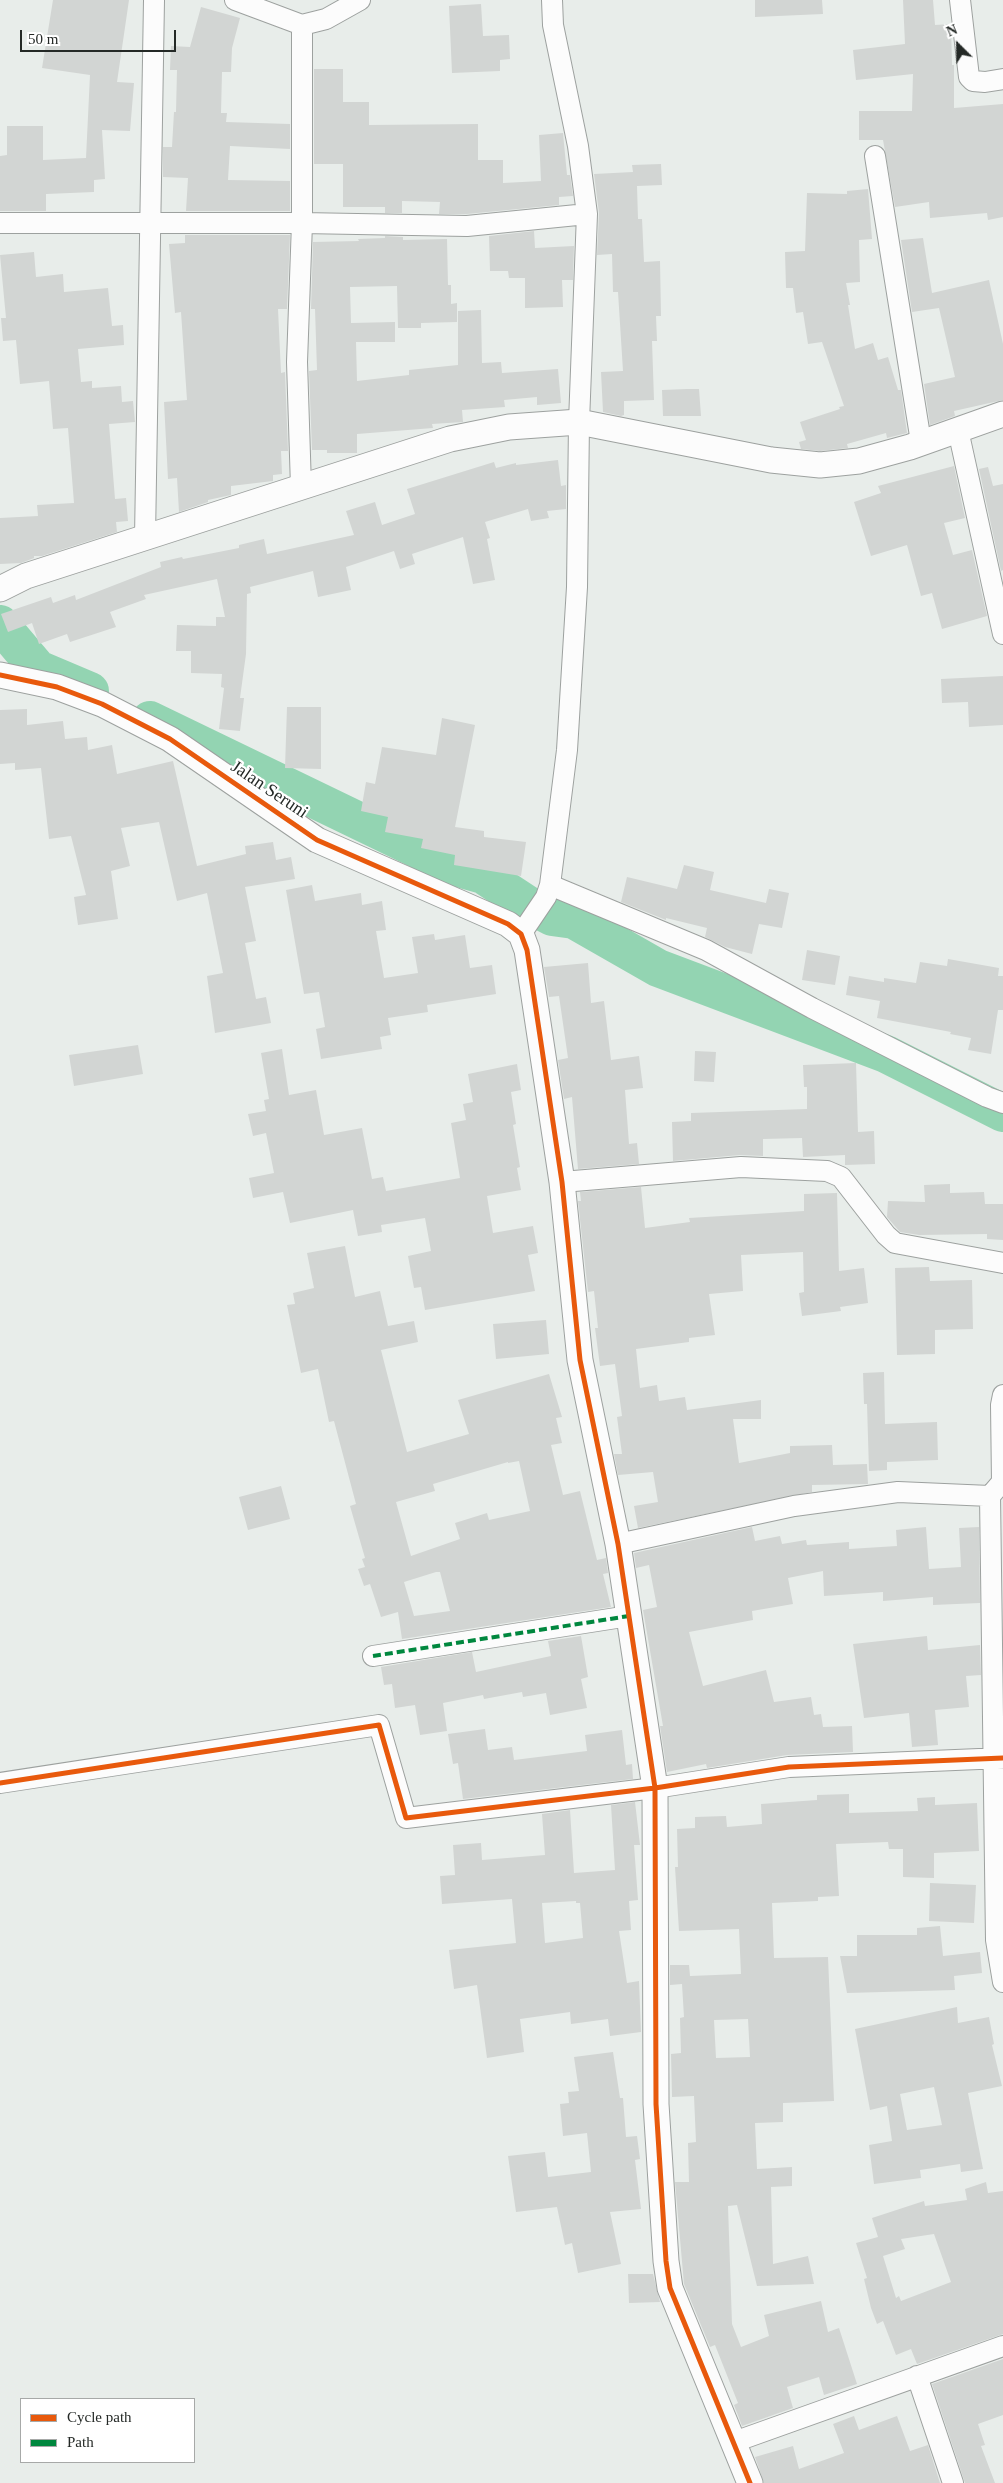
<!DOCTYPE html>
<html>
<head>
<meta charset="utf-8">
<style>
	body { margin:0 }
	#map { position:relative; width:1003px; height:2483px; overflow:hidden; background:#e8edea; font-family:"Times New Roman",serif }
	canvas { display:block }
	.legend { position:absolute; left:20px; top:2398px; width:175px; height:65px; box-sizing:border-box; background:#fff; border:1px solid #a7a9a8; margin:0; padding:6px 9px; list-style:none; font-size:15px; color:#242926 }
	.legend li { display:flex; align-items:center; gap:10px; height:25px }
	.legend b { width:25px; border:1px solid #a7a9a8 }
	.north { position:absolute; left:933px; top:20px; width:50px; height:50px; -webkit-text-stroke:4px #fff; paint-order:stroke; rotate:337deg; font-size:14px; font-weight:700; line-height:20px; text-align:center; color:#242926 }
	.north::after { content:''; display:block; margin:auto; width:18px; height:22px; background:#242926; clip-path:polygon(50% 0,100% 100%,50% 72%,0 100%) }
	.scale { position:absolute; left:20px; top:30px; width:156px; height:22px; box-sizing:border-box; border:2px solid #242926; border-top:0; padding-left:6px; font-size:15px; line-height:18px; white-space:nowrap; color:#242926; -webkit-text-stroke:4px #fff; paint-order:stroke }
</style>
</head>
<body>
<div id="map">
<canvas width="1003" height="2483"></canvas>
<ul class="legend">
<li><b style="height:6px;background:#e8590c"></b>Cycle path</li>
<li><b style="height:6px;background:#00873e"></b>Path</li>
</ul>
<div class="north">N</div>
<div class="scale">50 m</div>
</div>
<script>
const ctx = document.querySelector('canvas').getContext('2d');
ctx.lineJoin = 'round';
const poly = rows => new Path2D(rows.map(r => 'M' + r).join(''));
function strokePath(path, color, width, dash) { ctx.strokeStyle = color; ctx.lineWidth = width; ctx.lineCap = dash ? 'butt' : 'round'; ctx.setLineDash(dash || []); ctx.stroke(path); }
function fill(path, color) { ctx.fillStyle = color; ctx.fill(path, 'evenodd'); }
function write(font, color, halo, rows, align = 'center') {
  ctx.font = font + ' "Times New Roman",serif'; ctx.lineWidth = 4.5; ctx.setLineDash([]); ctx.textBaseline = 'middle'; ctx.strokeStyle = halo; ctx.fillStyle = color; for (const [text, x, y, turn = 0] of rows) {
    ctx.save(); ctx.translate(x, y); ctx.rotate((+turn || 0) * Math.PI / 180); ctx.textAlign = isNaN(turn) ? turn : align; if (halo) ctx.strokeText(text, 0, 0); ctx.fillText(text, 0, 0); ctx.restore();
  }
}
const river = poly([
	[0,624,38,669,90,691],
	[150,720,419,850,437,862,483,875,527,904,552,917,574,920,658,968,886,1054,1003,1113]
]);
const building = poly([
	[53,0,129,0,117,82,134,83,130,131,102,130,105,179,94,180,94,192,46,194,46,211,0,211,0,156,7,155,7,126,43,126,43,160,86,158,90,75,42,68],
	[755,0,822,0,823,14,755,17],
	[903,0,933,0,935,25,951,24,952,65,954,65,954,108,1003,104,1003,217,988,220,987,213,930,218,929,202,895,207,883,140,859,140,859,111,912,111,913,74,856,80,853,50,905,44],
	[481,4,483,36,509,35,510,59,500,60,500,71,452,73,449,6],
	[201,7,240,18,232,48,231,72,222,72,221,113,227,113,226,122,290,124,290,149,230,146,228,180,290,181,290,211,186,211,188,178,163,177,163,147,172,147,174,112,176,112,177,70,170,70,171,46,190,47],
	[314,69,343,69,343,102,369,102,369,125,478,124,478,160,503,160,503,183,541,181,539,135,563,133,567,175,570,175,573,196,559,197,559,205,467,214,439,214,440,202,402,201,402,213,385,213,385,207,343,207,343,164,314,164],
	[661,164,662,185,637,186,638,219,642,219,644,262,660,261,661,316,656,316,657,341,652,341,654,400,624,401,624,415,621,416,603,412,601,372,623,371,618,292,613,292,612,254,597,255,599,213,594,174,633,172,632,165],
	[868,189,872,239,859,240,860,282,846,283,850,305,848,305,855,349,873,343,878,360,888,357,898,390,901,390,907,433,887,438,886,433,847,444,848,448,820,451,801,449,799,442,806,440,800,422,840,409,839,407,844,406,822,342,808,344,803,312,796,313,793,288,786,288,785,252,805,251,807,193,847,194,847,191],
	[534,231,535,248,574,246,573,280,562,280,563,307,525,308,525,278,509,278,508,271,490,271,489,236],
	[185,235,290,235,287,309,278,309,281,373,285,372,288,451,281,451,282,474,273,475,273,481,231,486,231,495,208,500,208,502,179,512,177,478,168,479,164,402,187,400,181,312,175,313,169,244,185,243],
	[385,236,403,237,403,240,447,239,448,285,451,285,451,304,457,303,457,322,421,323,421,328,398,328,397,286,350,287,351,323,395,322,395,342,356,342,357,381,409,375,409,370,458,365,458,311,481,310,482,363,501,362,502,373,558,369,561,403,537,405,537,397,504,400,505,407,462,410,463,422,432,424,433,428,357,434,357,453,327,453,327,450,312,450,309,371,317,370,315,309,311,309,313,242,359,241,358,239,385,238],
	[923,238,932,293,989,280,1003,344,1003,400,954,411,955,416,930,425,924,384,955,377,939,308,912,312,901,240],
	[34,252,36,277,63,274,64,292,108,288,112,326,123,325,124,345,78,349,81,382,92,381,92,388,121,386,122,402,133,401,135,422,109,424,115,499,126,498,128,521,116,522,117,532,42,556,34,556,34,558,21,563,0,564,0,518,38,516,37,505,74,503,68,428,53,429,49,381,20,384,16,340,3,341,1,318,6,318,0,255],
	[687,389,699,389,701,416,663,416,662,390],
	[558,460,561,486,566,485,566,509,547,511,549,518,531,521,528,509,485,522,490,538,487,539,495,580,473,584,463,537,412,554,415,564,400,569,394,551,346,567,351,590,318,597,313,571,250,587,251,593,247,594,246,654,240,698,244,698,240,731,219,729,224,688,221,687,222,674,191,673,191,651,176,651,177,625,216,626,216,617,225,617,217,579,144,595,146,599,110,612,116,627,70,642,67,634,39,644,32,623,8,632,1,614,51,597,53,603,75,595,76,600,161,567,160,562,182,557,183,559,239,548,239,545,264,539,267,554,354,535,346,511,375,502,382,525,415,514,407,489,494,462,496,468,516,463,516,465],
	[954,466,965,518,944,523,953,555,972,550,987,616,942,629,932,593,921,596,907,545,871,556,854,502,881,493,878,486],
	[988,467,993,486,1003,484,1003,570,1001,571,979,469],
	[1003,676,1003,725,969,727,968,702,942,703,941,679],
	[287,707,321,707,321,769,285,768],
	[27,709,27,725,63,721,65,739,87,737,88,750,112,745,117,774,173,761,197,866,246,854,245,846,273,842,276,860,291,857,295,879,245,887,256,941,245,943,256,999,266,997,271,1023,215,1033,207,976,223,973,207,893,177,901,159,822,121,828,130,866,111,871,118,919,78,925,74,897,86,895,71,836,49,839,41,768,15,770,15,763,0,764,0,710],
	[442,718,475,725,455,827,484,831,484,837,526,842,521,876,454,865,455,855,421,848,423,839,385,832,388,817,361,811,366,782,375,784,382,747,436,755],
	[684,865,714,872,710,890,766,903,769,889,789,893,782,928,759,924,752,954,725,947,705,937,707,928,666,918,666,920,621,902,627,877,677,889],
	[312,885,315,901,361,893,362,905,382,901,386,930,376,931,384,978,418,973,412,937,434,934,435,940,465,935,470,968,492,965,496,994,427,1005,428,1012,388,1018,391,1035,380,1037,382,1049,321,1059,316,1029,325,1027,319,992,304,994,286,890],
	[807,950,840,956,835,985,802,980],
	[948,959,999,968,998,976,1003,976,1003,1010,998,1010,991,1054,968,1050,971,1038,950,1034,951,1032,877,1018,880,1001,846,995,849,976,884,982,884,978,916,983,920,962,947,966],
	[588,963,591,1003,604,1001,611,1060,639,1056,643,1088,625,1090,629,1144,637,1143,639,1164,578,1169,572,1097,564,1099,558,1060,568,1058,559,996,549,997,544,967],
	[138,1045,143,1074,74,1086,69,1055],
	[282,1049,289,1095,316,1090,324,1135,362,1128,372,1179,383,1177,386,1191,460,1178,451,1123,466,1120,463,1104,473,1102,468,1074,517,1064,521,1090,511,1092,516,1124,513,1125,520,1167,517,1168,521,1190,487,1196,493,1233,533,1226,538,1253,528,1255,535,1291,425,1310,421,1287,414,1288,408,1256,431,1251,425,1218,381,1225,382,1232,358,1236,353,1210,290,1223,283,1192,253,1198,249,1178,274,1173,266,1133,253,1136,248,1114,266,1111,264,1100,269,1099,261,1053],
	[695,1051,716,1052,714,1082,694,1081],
	[856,1063,858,1132,874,1131,875,1164,845,1165,845,1155,803,1157,802,1138,763,1139,763,1156,740,1155,673,1161,672,1122,691,1121,691,1113,807,1109,807,1087,804,1087,803,1065],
	[950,1184,950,1193,984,1192,985,1204,1003,1204,1003,1240,987,1239,987,1234,919,1235,900,1232,887,1217,888,1201,925,1202,924,1185],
	[641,1187,645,1228,690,1222,689,1218,804,1211,804,1194,837,1193,839,1271,864,1268,868,1303,840,1307,841,1311,802,1316,799,1293,804,1292,803,1252,741,1255,743,1291,709,1294,715,1335,689,1338,689,1342,636,1349,640,1388,657,1385,659,1401,685,1397,687,1410,761,1400,761,1419,733,1419,739,1463,790,1453,790,1446,832,1445,833,1465,867,1464,868,1484,812,1485,812,1492,638,1528,634,1506,658,1502,653,1472,618,1475,614,1454,622,1454,617,1417,622,1416,615,1364,600,1366,595,1328,598,1328,594,1291,588,1292,578,1201,581,1201,580,1192],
	[345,1246,355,1297,380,1291,388,1326,414,1321,418,1342,381,1350,407,1452,469,1434,458,1400,549,1374,562,1417,556,1418,562,1443,551,1445,563,1495,580,1491,597,1560,606,1558,608,1573,603,1574,611,1607,402,1639,398,1612,381,1617,370,1584,364,1586,358,1569,365,1567,362,1559,365,1558,350,1506,356,1504,334,1421,329,1422,318,1369,301,1373,287,1305,295,1304,293,1293,314,1288,307,1253],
	[519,1461,530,1511,489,1520,487,1513,455,1523,460,1539,411,1556,396,1502,435,1491,433,1484,508,1462,508,1463],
	[436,1572,440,1572,450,1611,414,1616,404,1582],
	[929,1267,930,1281,972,1280,973,1329,935,1330,935,1354,897,1355,895,1268],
	[546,1320,549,1354,496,1359,493,1324],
	[884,1372,885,1424,937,1422,938,1460,887,1462,887,1470,869,1471,867,1404,864,1404,863,1373],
	[281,1486,290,1519,248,1530,239,1497],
	[752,1527,755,1541,780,1536,782,1544,806,1540,807,1545,849,1542,849,1549,897,1546,896,1530,926,1527,929,1569,961,1567,959,1528,979,1527,980,1603,933,1605,933,1597,883,1601,883,1592,824,1596,823,1571,788,1578,793,1604,752,1611,753,1620,689,1632,703,1686,766,1670,774,1702,811,1697,814,1715,821,1714,823,1727,852,1726,853,1752,787,1755,707,1768,706,1764,667,1772,660,1726,663,1726,643,1610,657,1607,649,1565,636,1568,634,1553],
	[581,1636,588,1677,581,1679,587,1708,550,1715,546,1693,523,1697,522,1692,484,1699,483,1695,443,1703,447,1731,420,1735,415,1705,395,1708,392,1684,384,1685,381,1667,472,1652,476,1672,551,1656,548,1641],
	[927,1636,928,1650,980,1645,981,1675,966,1676,969,1707,935,1710,938,1745,912,1747,909,1713,864,1718,853,1644],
	[485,1729,488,1750,512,1747,514,1760,587,1751,585,1735,622,1730,626,1765,632,1764,633,1779,463,1799,458,1763,453,1764,448,1734],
	[849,1794,849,1813,918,1811,917,1798,935,1797,935,1805,977,1803,979,1851,934,1853,934,1878,903,1877,903,1849,889,1849,888,1842,836,1844,839,1896,818,1897,818,1901,772,1903,774,1958,828,1957,834,2101,783,2103,783,2122,755,2123,757,2169,792,2167,792,2186,771,2187,773,2264,808,2256,814,2284,757,2286,737,2205,728,2206,732,2324,741,2347,769,2336,764,2315,821,2301,828,2332,839,2328,857,2384,824,2395,819,2377,787,2387,793,2408,742,2426,734,2405,738,2403,715,2345,710,2347,684,2284,675,2182,689,2182,688,2143,696,2142,694,2096,672,2097,671,2054,681,2053,680,2018,684,2017,682,1984,670,1985,670,1965,689,1965,690,1976,741,1974,739,1929,679,1931,675,1867,678,1867,677,1829,695,1828,695,1817,726,1816,727,1827,762,1824,761,1804,817,1800,817,1795],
	[748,2019,750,2057,716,2058,714,2020],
	[635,1802,640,1845,634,1845,638,1900,629,1901,631,1930,619,1931,627,1983,639,1981,641,2032,610,2036,608,2019,571,2024,570,2012,520,2019,524,2052,487,2058,477,1985,454,1989,449,1950,516,1943,512,1899,442,1904,440,1876,455,1875,453,1845,481,1843,482,1860,545,1855,542,1814,570,1810,574,1873,615,1870,611,1805],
	[576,1901,576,1903,580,1903,583,1938,545,1943,542,1903],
	[930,1883,976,1885,974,1923,929,1921],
	[940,1926,943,1956,980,1952,982,1973,954,1976,955,1990,847,1993,840,1956,857,1956,857,1935,917,1935,917,1928],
	[957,2007,958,2023,989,2017,994,2044,992,2045,1002,2086,968,2093,983,2169,961,2172,960,2164,920,2170,921,2178,874,2184,869,2145,892,2141,887,2106,870,2110,855,2029],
	[934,2087,942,2125,907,2130,900,2094],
	[613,2052,620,2098,623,2098,626,2137,637,2136,640,2159,635,2160,641,2209,610,2212,621,2264,578,2273,572,2243,565,2245,557,2207,516,2212,508,2156,545,2152,548,2177,591,2172,587,2133,563,2136,560,2104,569,2103,568,2092,579,2091,574,2057],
	[986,2182,988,2193,1003,2191,1003,2334,917,2364,911,2349,896,2355,883,2321,877,2324,871,2308,864,2279,867,2278,856,2243,878,2237,872,2218,924,2201,925,2206,967,2200,965,2189],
	[934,2234,951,2282,901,2301,899,2296,896,2298,883,2256,905,2249,901,2239],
	[628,2274,653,2274,660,2302,629,2303],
	[1003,2359,1003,2415,978,2424,985,2445,981,2446,995,2483,965,2483,932,2384],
	[854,2416,859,2430,897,2416,910,2451,928,2445,940,2483,764,2483,755,2457,793,2446,799,2469,844,2453,833,2424]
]);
const minor = poly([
	[235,0,302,25,326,19,360,0],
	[960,0,969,77,973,81,985,82,1003,79],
	[875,156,921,442],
	[0,223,302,223,467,226,587,214],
	[958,430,1003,634],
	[301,487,297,362,302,223,302,25],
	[145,537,154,0],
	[550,885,706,950,812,1008,987,1097,1003,1103],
	[521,934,546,897,550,885,567,750,577,587,579,422,587,214,578,146,553,25,552,0],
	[562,1182,741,1167,827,1171,841,1177,886,1235,895,1243,1003,1263],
	[1003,1395,1001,1405,1002,1482,990,1496,996,1940,1003,1982],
	[618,1544,794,1506,898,1492,990,1496],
	[373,1656,629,1616],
	[0,1783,379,1725,406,1818,655,1788,789,1767,1003,1758],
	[917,2376,953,2483],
	[734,2442,1003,2346]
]);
const tertiary = poly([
	[0,589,26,576,450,439,509,427,579,422,771,460,820,465,859,461,910,447,1003,414],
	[0,675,57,687,102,704,170,739,317,840,508,924,521,934,527,950,562,1182,580,1360,618,1544,655,1788,656,2104,666,2261,670,2288,750,2483]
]);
const quiet = poly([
	[373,1656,629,1616]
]);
const cycleway = poly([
	[0,675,57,687,102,704,170,739,317,840,508,924,521,934,527,950,562,1182,580,1360,618,1544,655,1788,656,2104,666,2261,670,2288,750,2483],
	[0,1783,379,1725,406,1818,655,1788,789,1767,1003,1758]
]);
const streetNames = [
	["Jalan Seruni",269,790,34]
];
strokePath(river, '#93d4b2', 38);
fill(building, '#d2d5d3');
strokePath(minor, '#9da19f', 22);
strokePath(tertiary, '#9da19f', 27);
strokePath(minor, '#fcfcfc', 20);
strokePath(tertiary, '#fcfcfc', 25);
strokePath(quiet, '#00873e', 4, [8, 4]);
strokePath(cycleway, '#e8590c', 5);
write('18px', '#242926', '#fff', streetNames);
</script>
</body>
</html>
